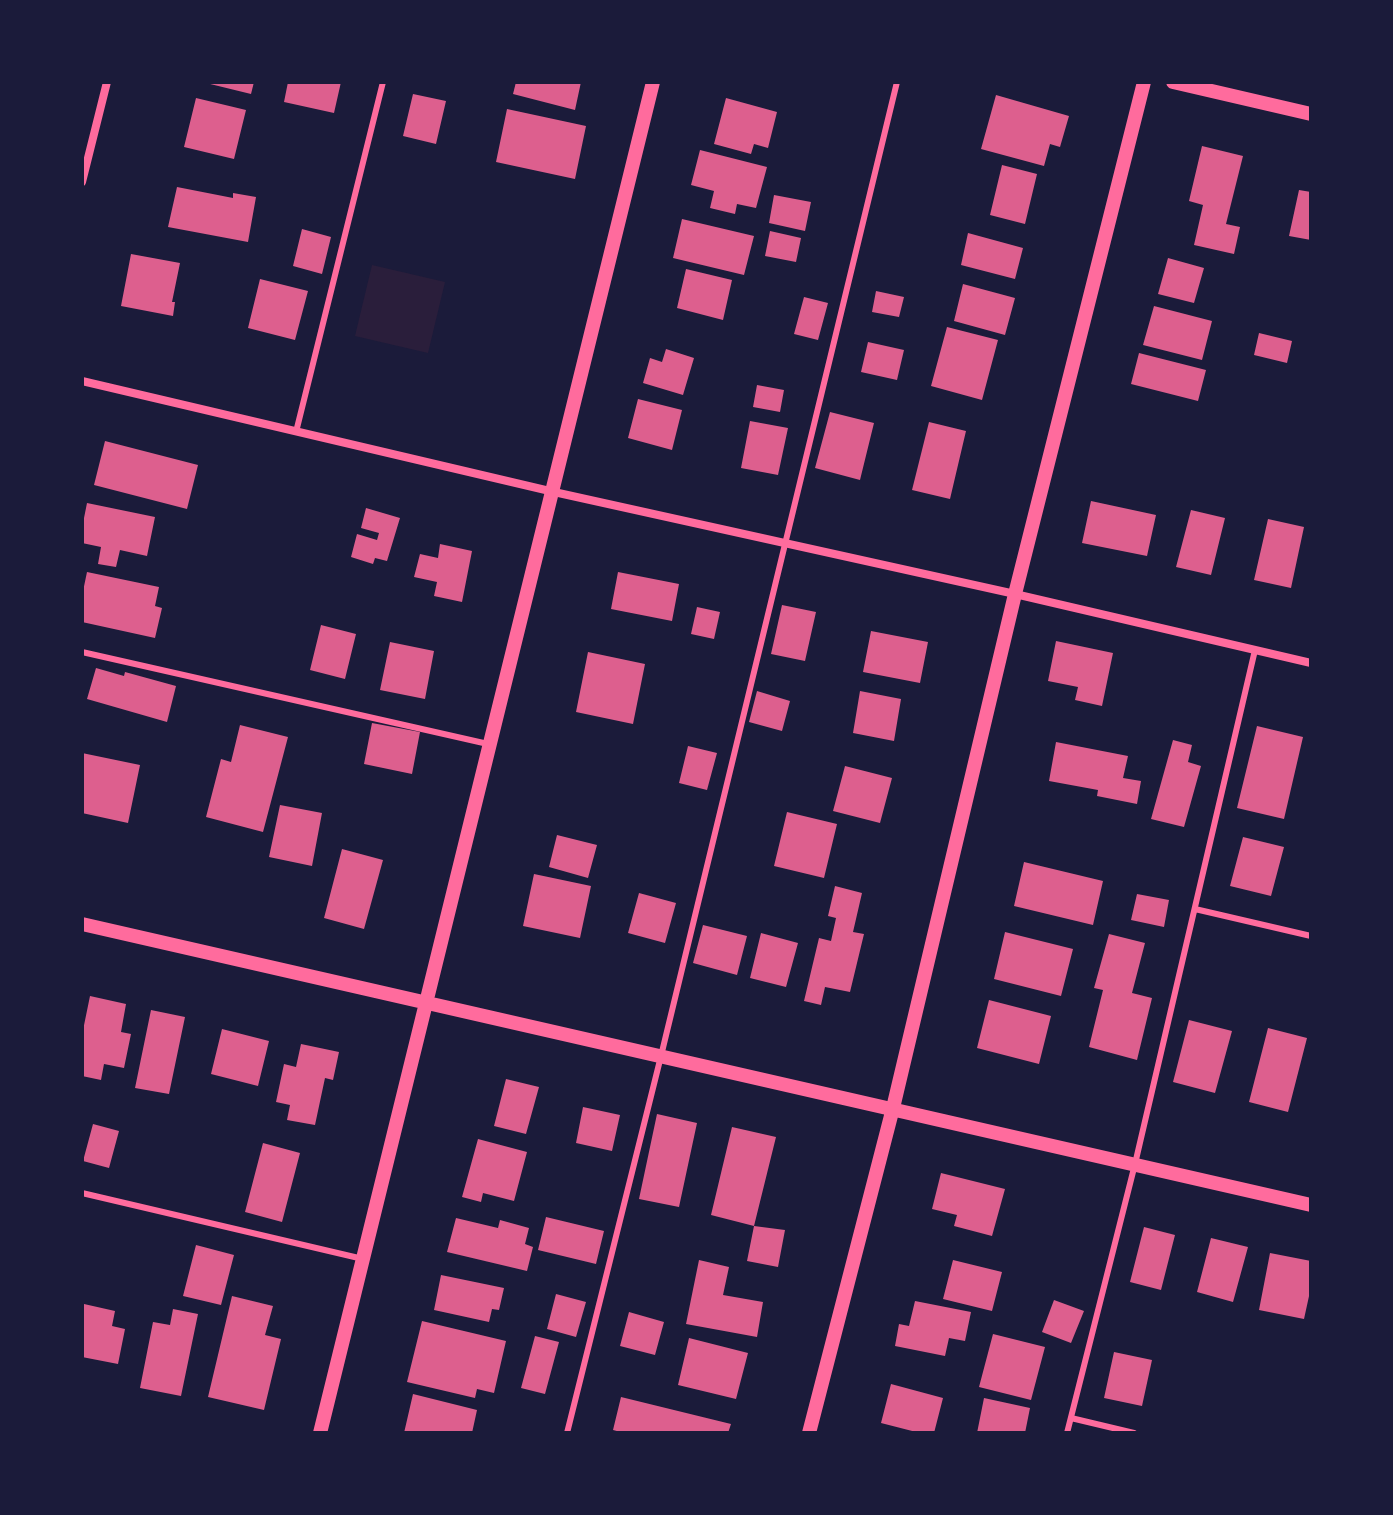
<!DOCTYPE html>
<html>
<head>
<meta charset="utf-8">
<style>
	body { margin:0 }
	#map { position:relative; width:1393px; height:1515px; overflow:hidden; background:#1b1b3a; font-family:"Source Sans 3",sans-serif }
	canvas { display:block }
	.frame { position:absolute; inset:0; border:84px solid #1b1b3a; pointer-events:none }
</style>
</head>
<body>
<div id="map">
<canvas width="1393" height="1515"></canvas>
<div class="frame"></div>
</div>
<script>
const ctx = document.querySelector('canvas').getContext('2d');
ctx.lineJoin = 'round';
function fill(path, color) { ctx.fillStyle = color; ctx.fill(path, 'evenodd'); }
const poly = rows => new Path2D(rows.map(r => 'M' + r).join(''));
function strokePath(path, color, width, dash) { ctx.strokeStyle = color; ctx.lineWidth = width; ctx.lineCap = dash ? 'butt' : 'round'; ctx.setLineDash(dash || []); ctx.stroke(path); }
const green = poly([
	[372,265,445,282,428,353,355,336]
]);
const building = poly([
	[202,82,254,82,251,94],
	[288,82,341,82,334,113,284,102],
	[516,82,581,82,575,110,513,94],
	[413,94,446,101,436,144,403,136],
	[996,95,1069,116,1060,147,1050,144,1044,166,981,149],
	[196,98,246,110,234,159,184,147],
	[726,98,777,112,768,148,754,144,751,154,714,144],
	[507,109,586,126,575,179,496,162],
	[1202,146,1243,156,1226,224,1240,227,1234,254,1194,245,1203,205,1189,201],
	[700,150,767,167,756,208,737,204,735,214,710,208,714,191,691,185],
	[1002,165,1037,174,1025,224,990,215],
	[177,187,233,198,233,193,256,197,248,242,168,227],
	[1299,190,1311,192,1311,240,1289,236],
	[774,195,811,202,805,231,769,223],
	[682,219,754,236,744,275,673,258],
	[302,229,331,237,322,274,293,266],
	[770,231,801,238,796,262,765,256],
	[968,233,1023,248,1015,279,961,265],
	[131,254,180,263,172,302,175,302,173,316,121,306],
	[1168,258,1204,268,1194,303,1158,294],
	[686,269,732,280,723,320,677,308],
	[260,279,308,291,295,340,248,328],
	[963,284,1015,298,1005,335,954,321],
	[876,291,904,297,899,317,872,312],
	[804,297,828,303,818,340,794,334],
	[1154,306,1212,321,1202,360,1143,345],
	[947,327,998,340,982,400,931,386],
	[1259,333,1292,341,1287,363,1254,355],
	[868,342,904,350,897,380,861,372],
	[666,349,694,358,683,395,643,383,650,358,662,362],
	[1139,353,1206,370,1198,401,1131,384],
	[757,385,784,390,780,412,753,407],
	[638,399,682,410,672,450,628,438],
	[830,412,874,423,860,480,815,468],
	[750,421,788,428,778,475,741,468],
	[929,422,966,431,950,499,912,490],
	[105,441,198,465,187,509,94,485],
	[1091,501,1156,515,1147,556,1082,543],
	[87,503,155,517,147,556,120,550,116,567,98,564,101,547,82,543,82,528],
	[366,508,400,518,387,561,375,558,373,564,351,557,357,534,377,540,379,533,361,528],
	[1191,510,1225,518,1211,575,1176,567],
	[1268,519,1304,527,1291,588,1254,580],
	[440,544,472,551,462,602,434,596,437,582,414,577,420,554,438,558],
	[87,572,159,587,155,606,162,608,155,638,82,622,82,596],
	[618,572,679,584,672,621,611,609],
	[782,605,816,612,805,661,771,654],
	[697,607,720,612,714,639,691,634],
	[321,625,356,634,345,679,310,670],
	[871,631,928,642,920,683,863,672],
	[1056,641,1113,653,1102,706,1075,700,1078,687,1048,681],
	[390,642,434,651,425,699,380,690],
	[588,652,645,664,633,724,576,712],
	[96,668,124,676,125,672,176,686,167,722,87,699],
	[757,691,790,701,782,731,749,722],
	[860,691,901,699,894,741,853,733],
	[372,723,420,732,412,774,364,764],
	[240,725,288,737,263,832,206,817,221,759,231,762],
	[1257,726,1303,737,1284,819,1237,808],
	[1173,740,1192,745,1188,762,1201,766,1184,827,1151,819],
	[1056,742,1128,756,1123,778,1141,781,1137,804,1097,796,1098,790,1049,781],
	[688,746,717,753,707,790,679,783],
	[82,753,140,765,128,823,82,813],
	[845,766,892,778,880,823,833,811],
	[280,805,322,813,312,866,269,857],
	[787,812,837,824,824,878,774,866],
	[557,835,597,845,588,878,549,867],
	[1243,837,1284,847,1271,896,1230,886],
	[342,849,383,860,364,929,324,918],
	[1024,862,1103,881,1093,925,1014,906],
	[534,874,591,886,580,938,523,926],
	[835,886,862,893,853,932,864,934,850,992,825,987,821,1005,804,1001,819,938,831,941,836,918,828,916],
	[639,893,676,903,665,943,628,933],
	[1137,894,1169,900,1164,927,1131,920],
	[703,925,747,936,737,975,693,963],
	[1005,932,1073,949,1061,996,994,979],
	[761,933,798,943,786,987,750,978],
	[1109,934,1145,943,1132,993,1152,998,1137,1060,1089,1047,1103,990,1094,988],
	[90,996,126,1004,121,1032,131,1034,124,1068,104,1064,101,1080,82,1076,82,1035],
	[989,1000,1051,1016,1039,1064,977,1048],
	[151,1010,185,1017,169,1094,135,1088],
	[1189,1020,1232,1031,1215,1093,1173,1082],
	[1268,1028,1307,1038,1288,1112,1249,1102],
	[222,1029,269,1041,258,1086,211,1074],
	[301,1044,339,1052,333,1080,325,1078,315,1125,287,1120,290,1105,276,1102,284,1064,296,1067],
	[506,1079,539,1087,526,1134,494,1126],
	[583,1107,620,1115,612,1151,576,1143],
	[657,1114,697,1123,679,1207,639,1199],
	[93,1124,119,1131,109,1168,83,1161],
	[732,1127,776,1137,754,1226,711,1215],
	[478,1139,527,1152,514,1201,483,1193,481,1202,462,1197],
	[263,1143,300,1153,282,1222,245,1212],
	[941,1173,1005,1189,992,1236,954,1226,957,1215,932,1209],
	[546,1217,604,1231,596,1264,538,1250],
	[456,1218,498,1228,500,1220,529,1228,525,1244,533,1247,527,1271,447,1252],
	[754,1226,785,1230,778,1267,747,1261],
	[1144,1227,1175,1235,1161,1290,1130,1282],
	[1211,1238,1248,1247,1233,1302,1197,1292],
	[196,1245,234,1255,221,1305,183,1296],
	[1270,1253,1311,1261,1311,1287,1304,1319,1259,1310],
	[699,1260,729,1267,723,1295,763,1302,757,1337,686,1324],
	[953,1260,1002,1272,992,1311,943,1299],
	[441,1275,504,1288,499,1310,492,1309,489,1322,434,1310],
	[556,1294,586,1302,576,1337,547,1329],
	[232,1296,273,1306,265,1335,281,1339,264,1410,208,1397],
	[1054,1300,1084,1311,1071,1343,1042,1332],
	[915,1301,971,1312,965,1341,949,1338,945,1356,895,1346,899,1324,909,1326],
	[84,1304,115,1311,112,1326,125,1329,118,1364,82,1357],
	[173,1309,198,1314,181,1396,140,1388,153,1322,170,1325],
	[629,1312,664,1322,655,1355,620,1346],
	[422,1321,506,1341,494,1393,477,1389,475,1398,407,1382],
	[993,1334,1045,1347,1031,1400,979,1387],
	[535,1336,559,1342,545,1394,521,1388],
	[689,1338,748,1353,736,1399,678,1385],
	[1114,1352,1152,1360,1142,1406,1104,1398],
	[891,1384,943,1398,934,1433,920,1433,881,1423],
	[413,1394,477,1410,472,1433,404,1433],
	[621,1397,731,1424,728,1433,624,1433,613,1430],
	[984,1398,1030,1408,1025,1433,977,1433]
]);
const service = poly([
	[296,432,383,82],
	[82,652,488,744],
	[1195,909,1311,936],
	[82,1193,363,1259],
	[1071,1418,1134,1433],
	[567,1433,661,1056,897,82],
	[1067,1433,1135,1164,1255,650]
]);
const minor = poly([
	[82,182,107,82],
	[82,381,554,492,1015,594,1311,663]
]);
const tertiary = poly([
	[1173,82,1311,114],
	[82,924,1311,1205],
	[320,1433,653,82],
	[809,1433,893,1108,1015,594,1144,82]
]);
fill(green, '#2a1e3b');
fill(building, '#dd5f8e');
strokePath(service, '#ff6b9d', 6);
strokePath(minor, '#ff6b9d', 8);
strokePath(tertiary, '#ff6b9d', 14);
</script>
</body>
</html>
